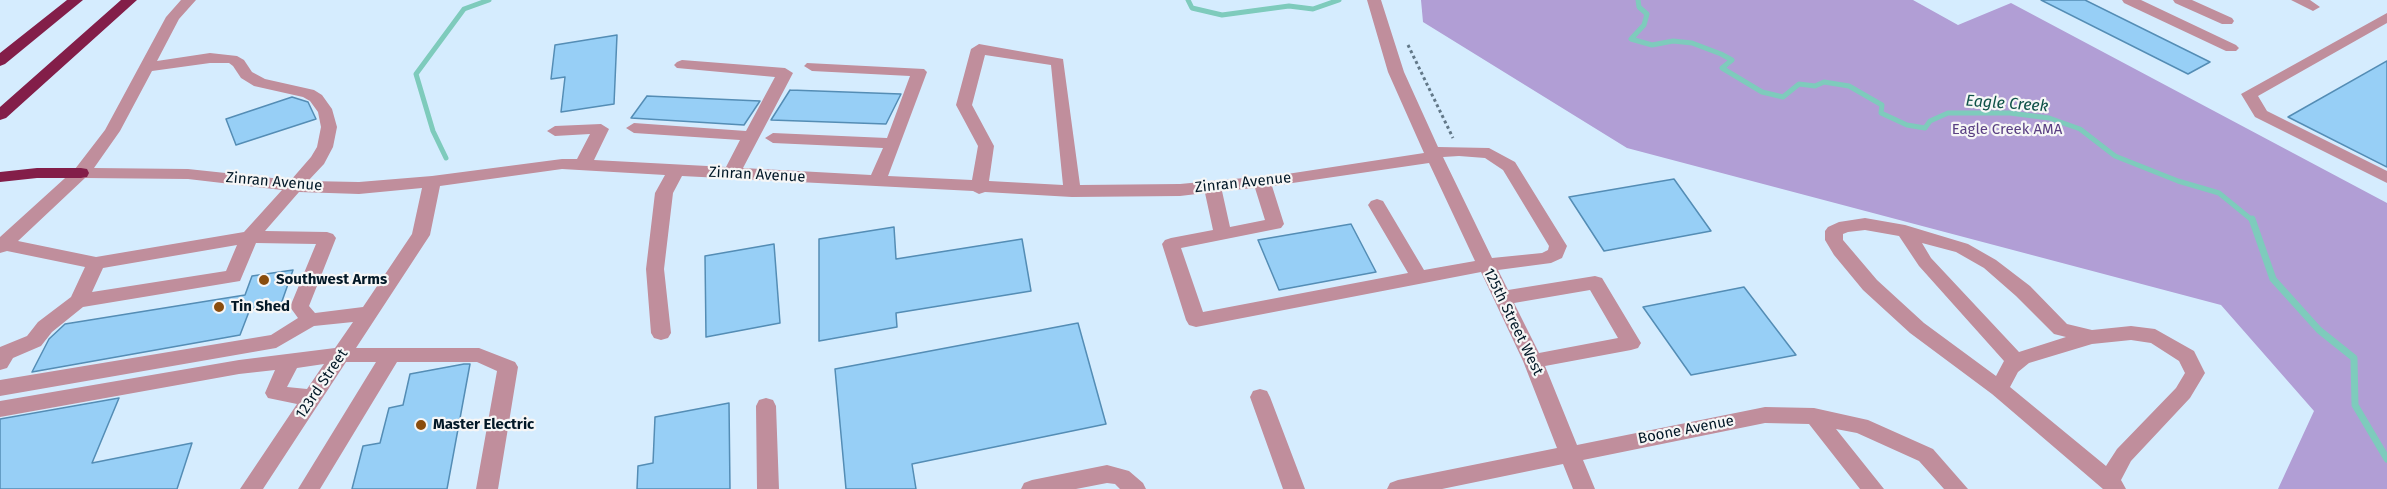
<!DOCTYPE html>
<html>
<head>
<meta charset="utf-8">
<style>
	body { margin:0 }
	canvas { display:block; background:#d5ecfe }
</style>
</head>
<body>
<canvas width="2387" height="489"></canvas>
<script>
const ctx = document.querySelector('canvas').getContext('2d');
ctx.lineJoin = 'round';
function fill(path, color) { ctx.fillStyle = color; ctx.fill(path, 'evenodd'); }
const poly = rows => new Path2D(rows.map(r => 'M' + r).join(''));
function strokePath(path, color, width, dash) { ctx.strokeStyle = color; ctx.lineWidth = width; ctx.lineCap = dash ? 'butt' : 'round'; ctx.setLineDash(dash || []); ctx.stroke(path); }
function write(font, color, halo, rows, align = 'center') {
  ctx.font = font + ' "Fira Sans",sans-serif'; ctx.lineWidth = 4.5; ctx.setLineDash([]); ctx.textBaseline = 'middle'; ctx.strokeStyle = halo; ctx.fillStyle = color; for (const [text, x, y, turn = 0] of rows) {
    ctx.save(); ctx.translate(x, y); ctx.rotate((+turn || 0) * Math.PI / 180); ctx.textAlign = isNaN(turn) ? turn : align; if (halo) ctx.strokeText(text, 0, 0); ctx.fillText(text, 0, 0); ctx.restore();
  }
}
const forest = poly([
	[1421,0,1913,0,1958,25,2011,3,2387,203,2387,489,2278,489,2314,411,2221,305,1627,148,1423,22]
]);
const streamFar1 = poly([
	[1188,0,1192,8,1222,15,1289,6,1313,9,1339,0],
	[1638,0,1639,7,1647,14,1644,25,1631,39,1652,45,1673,41,1692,43,1721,54,1732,60,1722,68,1762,92,1783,97,1799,84,1815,86,1824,82,1849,86,1882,105,1881,113,1907,125,1925,128,1930,121,1948,113,2010,113,2049,118,2080,129,2115,156,2178,181,2219,193,2252,220],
	[446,158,433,131,416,74,464,9,489,0]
]);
const stream = poly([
	[2252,219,2273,279,2319,330,2354,358,2355,405,2387,459]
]);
const building = poly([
	[2041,0,2085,0,2210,62,2188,74,2041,0],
	[617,35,614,104,561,112,565,77,551,79,555,45,617,35],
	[2387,61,2387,167,2288,117,2387,61],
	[790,90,901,94,886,124,771,120,790,90],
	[647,96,760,101,744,125,631,118,647,96],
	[292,97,308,102,316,119,236,145,226,119,292,97],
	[1674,179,1711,231,1604,251,1569,197,1674,179],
	[1351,224,1376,272,1279,290,1258,240,1351,224],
	[894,227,896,259,1022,239,1031,291,896,313,897,327,819,341,819,239,894,227],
	[774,244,780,323,706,337,705,256,774,244],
	[293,270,281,304,250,309,240,335,32,372,49,339,65,324,245,295,252,276,293,270],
	[1744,287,1796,355,1691,375,1643,307,1744,287],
	[1078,323,1106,424,912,464,916,489,846,489,835,369,1078,323],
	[464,364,470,364,447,489,352,489,363,446,380,443,389,408,403,405,410,374,464,364],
	[119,398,92,463,192,443,177,489,0,489,0,419,119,398],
	[729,403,730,489,637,489,638,466,653,463,655,417,729,403]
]);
const path = poly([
	[1408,45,1453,138]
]);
const minor = poly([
	[181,0,196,0,179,19,157,61,210,53,237,56,244,60,252,72,265,79,314,90,322,95,332,109,337,127,333,147,324,164,308,181,359,182,432,176,562,159,577,159,590,134,555,136,547,131,555,126,601,124,609,129,594,160,726,167,740,140,634,133,626,128,634,123,746,131,775,77,677,68,674,65,677,62,682,60,785,68,793,73,743,168,871,175,883,148,773,143,765,138,773,133,887,138,910,76,812,71,804,66,807,63,924,69,927,72,888,176,972,180,978,146,956,105,971,49,979,44,1063,59,1080,185,1180,184,1287,174,1424,153,1388,72,1367,0,1381,0,1404,72,1438,147,1489,148,1515,162,1567,246,1562,258,1551,263,1498,270,1508,290,1595,276,1602,278,1641,343,1638,348,1631,350,1545,366,1577,445,1765,407,1814,408,1868,420,1933,449,1968,489,1944,489,1919,461,1857,433,1836,429,1884,489,1860,489,1809,424,1765,423,1583,460,1595,489,1573,489,1563,464,1442,489,1387,489,1390,483,1398,480,1557,448,1523,361,1481,272,1196,327,1189,325,1186,320,1162,244,1165,240,1171,238,1213,230,1205,193,1180,196,1072,197,985,192,979,194,973,191,682,176,673,193,664,269,671,333,668,338,661,340,654,338,651,333,646,269,655,193,665,175,562,169,440,186,430,235,356,348,479,348,515,362,518,367,498,489,476,489,497,371,477,362,397,362,320,489,298,489,376,362,346,362,263,489,240,489,297,404,268,398,265,393,275,370,239,374,0,417,0,401,239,360,335,348,353,322,314,326,276,348,0,396,0,380,271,335,298,318,290,307,316,244,256,243,240,281,83,307,52,332,41,346,13,358,7,368,0,370,0,347,27,336,38,322,71,297,85,267,7,251,0,253,0,237,75,169,105,130,166,17,181,0],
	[985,55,1051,65,1063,185,989,181,994,146,972,105,985,55],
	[210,63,229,63,233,66,241,78,254,86,303,97,310,101,318,112,321,127,317,147,311,157,291,180,188,169,94,168,120,131,152,71,210,63],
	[1459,156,1485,158,1503,170,1549,246,1548,250,1542,253,1492,258,1443,157,1459,156],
	[1429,163,1475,261,1424,270,1383,201,1377,199,1371,201,1368,205,1408,273,1203,312,1181,248,1281,228,1284,224,1272,186,1429,163],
	[85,178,188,179,282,190,244,232,96,257,18,241,85,178],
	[422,188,412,234,363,307,315,313,309,306,336,238,333,234,327,232,265,231,299,192,359,194,422,188],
	[1255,188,1265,220,1230,227,1222,191,1255,188],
	[237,245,226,271,92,292,103,268,237,245],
	[1590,290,1618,338,1539,353,1514,303,1590,290],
	[324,364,307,389,287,387,297,368,324,364],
	[2122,0,2141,0,2236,45,2239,48,2236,51,2226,51,2124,3,2122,0],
	[2173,0,2192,0,2232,18,2234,21,2232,24,2222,24,2175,3,2173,0],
	[2291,0,2310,0,2320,7,2313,11,2291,0],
	[2387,13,2387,23,2258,96,2267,111,2387,171,2387,183,2255,117,2241,94,2387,13],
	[1865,218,1905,225,1968,244,1996,260,2030,286,2067,324,2092,330,2131,326,2155,329,2194,351,2205,373,2190,398,2131,461,2121,480,2126,489,2103,489,1992,394,1910,333,1863,290,1834,255,1825,240,1825,231,1828,227,1839,222,1865,218],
	[1865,230,1899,236,1919,266,2004,361,1996,376,1924,323,1877,280,1843,240,1843,234,1848,232,1865,230],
	[1922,243,1956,252,1984,268,2016,296,2054,334,2066,337,2019,352,1931,258,1922,243],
	[2131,340,2151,343,2179,361,2185,373,2176,388,2117,449,2106,466,2010,387,2018,372,2029,363,2092,344,2131,340],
	[1260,389,1267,391,1270,397,1305,489,1283,489,1250,397,1253,391,1260,389],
	[766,398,773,400,776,406,779,489,757,489,756,406,759,400,766,398],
	[1107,465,1129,471,1143,483,1146,489,1120,489,1115,484,1107,483,1076,489,1021,489,1024,483,1032,480,1107,465]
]);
const highway = poly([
	[67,0,83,0,5,64,0,66,0,53,67,0],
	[121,0,137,0,6,118,0,120,0,107,121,0],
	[37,168,81,168,87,169,89,173,87,177,81,178,37,178,0,182,0,172,37,168]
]);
const markers = [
	[264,280,6,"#8a4d0d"],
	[219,307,6,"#8a4d0d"],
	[421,425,6,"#8a4d0d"]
];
const parkNames = [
	["Eagle Creek AMA",2007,130]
];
const streetNames = [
	["Zinran Avenue",757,175,3],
	["Zinran Avenue",274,182,5],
	["Zinran Avenue",1243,183,-6],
	["125th Street West",1513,322,64],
	["123rd Street",322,384,-56],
	["Boone Avenue",1686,430,-11]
];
const poiNames = [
	["Southwest Arms",276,280],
	["Tin Shed",231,307],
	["Master Electric",433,425]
];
const waterNames = [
	["Eagle Creek",2007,104,4]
];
fill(forest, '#b19ed5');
strokePath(streamFar1, '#7ecbbc', 5);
strokePath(stream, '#7ecbbc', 7);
fill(building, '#97cff6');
strokePath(building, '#548db5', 1.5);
strokePath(path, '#627888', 3, [3, 3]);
fill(minor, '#c08e9c');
fill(highway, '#831e49');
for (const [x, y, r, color] of markers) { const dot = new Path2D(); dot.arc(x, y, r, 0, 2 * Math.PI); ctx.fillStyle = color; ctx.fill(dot); strokePath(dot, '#f6f6f6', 2); }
write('15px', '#5a4083', '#f6f6f6', parkNames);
write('15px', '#021827', '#f6f6f6', streetNames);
write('bold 15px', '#021827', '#f6f6f6', poiNames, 'left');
write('italic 16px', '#0f5248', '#f6f6f6', waterNames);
</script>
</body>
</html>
